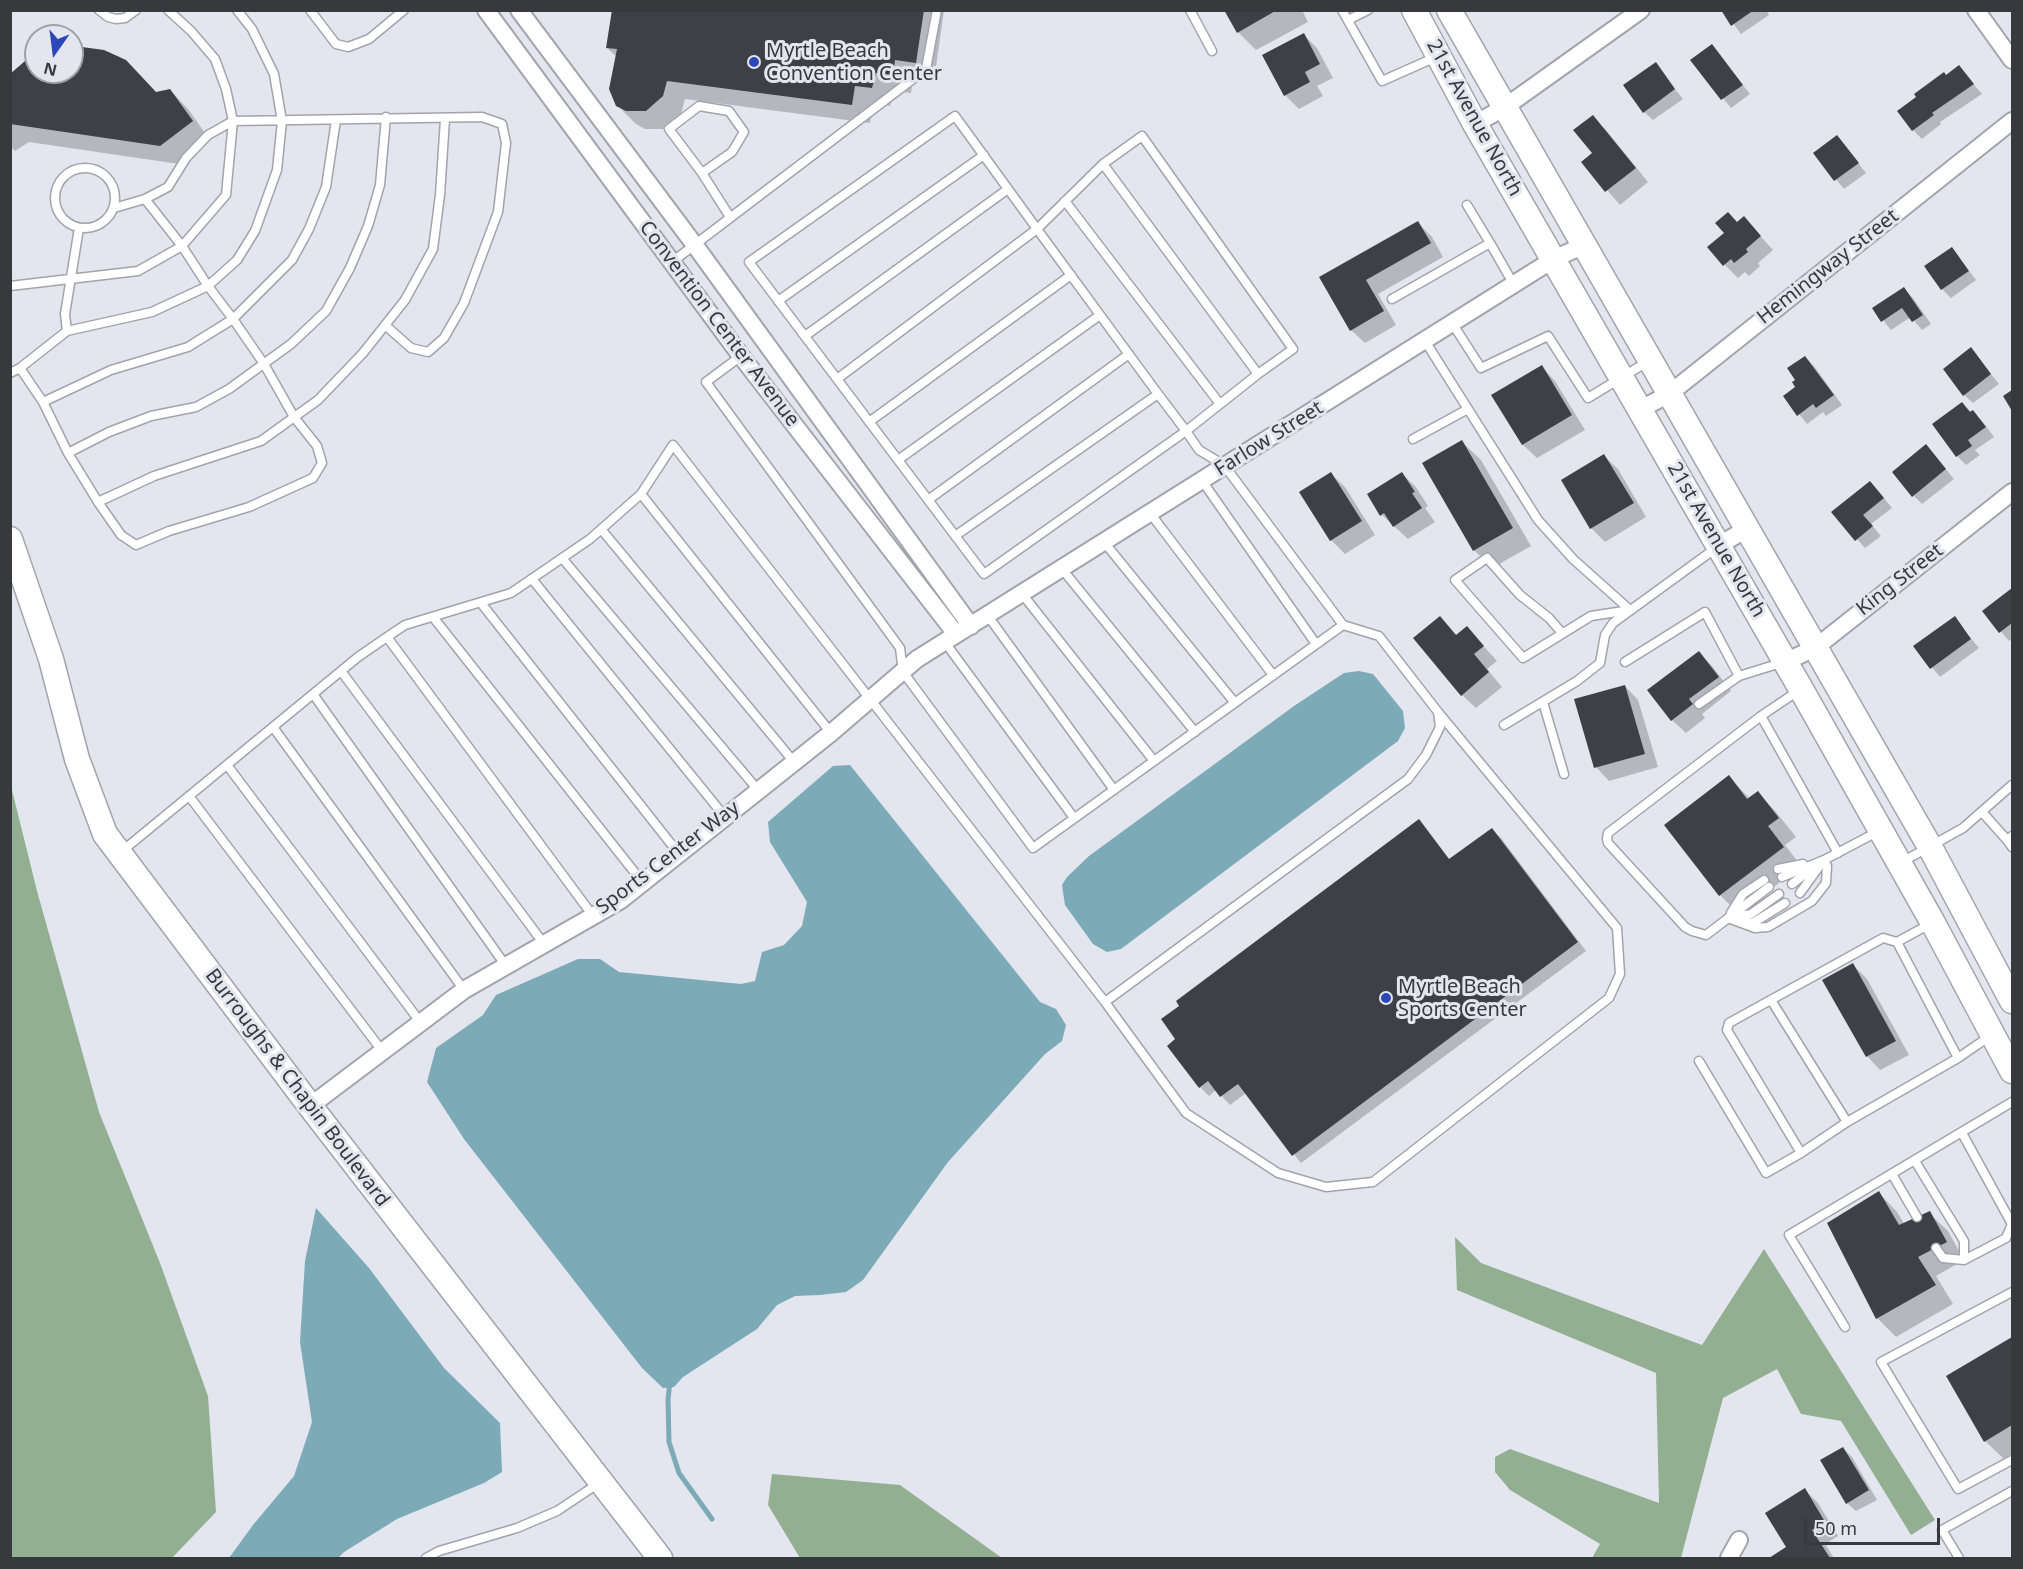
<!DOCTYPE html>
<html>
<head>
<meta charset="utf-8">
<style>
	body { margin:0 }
	#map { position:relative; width:2023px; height:1569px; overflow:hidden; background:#e3e5ef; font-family:"Noto Sans",sans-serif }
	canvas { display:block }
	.frame { position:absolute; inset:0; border:12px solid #38393d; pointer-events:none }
	.north { position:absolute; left:24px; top:24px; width:60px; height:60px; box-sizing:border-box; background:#e3e5ef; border:2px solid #9fa0a8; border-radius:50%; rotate:194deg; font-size:16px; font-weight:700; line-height:24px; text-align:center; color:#38393d }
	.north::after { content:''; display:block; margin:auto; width:21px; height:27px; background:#2c48b8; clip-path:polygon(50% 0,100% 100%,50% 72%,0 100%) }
	.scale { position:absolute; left:1804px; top:1518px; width:136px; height:27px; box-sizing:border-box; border:3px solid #38393d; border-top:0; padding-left:8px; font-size:18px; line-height:21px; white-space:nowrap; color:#38393d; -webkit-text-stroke:4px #e3e5ef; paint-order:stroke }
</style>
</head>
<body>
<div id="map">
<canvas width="2023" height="1569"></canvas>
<div class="frame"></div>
<div class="north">N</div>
<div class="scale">50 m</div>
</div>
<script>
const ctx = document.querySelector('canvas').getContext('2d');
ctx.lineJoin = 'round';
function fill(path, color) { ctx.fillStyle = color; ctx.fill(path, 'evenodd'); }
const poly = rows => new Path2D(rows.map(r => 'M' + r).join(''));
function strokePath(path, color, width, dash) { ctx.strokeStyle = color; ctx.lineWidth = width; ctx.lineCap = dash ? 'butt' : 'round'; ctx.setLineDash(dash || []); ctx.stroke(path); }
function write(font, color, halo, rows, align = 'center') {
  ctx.font = font + ' "Noto Sans",sans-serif'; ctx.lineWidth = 6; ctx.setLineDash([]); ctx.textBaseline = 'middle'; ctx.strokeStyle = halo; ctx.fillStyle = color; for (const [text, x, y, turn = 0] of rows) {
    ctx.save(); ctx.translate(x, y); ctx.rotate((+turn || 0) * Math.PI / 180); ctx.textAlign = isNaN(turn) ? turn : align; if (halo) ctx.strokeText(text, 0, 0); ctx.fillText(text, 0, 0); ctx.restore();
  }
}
const forest = poly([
	[11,786,37,891,99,1112,160,1263,208,1396,216,1512,172,1558,11,1558],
	[1455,1237,1481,1263,1702,1345,1764,1249,1935,1520,1911,1535,1841,1421,1801,1414,1777,1369,1723,1398,1681,1558,1592,1558,1600,1544,1510,1490,1495,1472,1495,1457,1510,1449,1659,1503,1656,1373,1457,1290],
	[772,1474,900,1485,1002,1558,800,1558,768,1505]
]);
const water = poly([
	[1359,671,1373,674,1403,711,1405,728,1398,741,1121,949,1107,952,1093,944,1065,905,1062,885,1067,877,1089,856,1294,706,1344,673],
	[850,765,1040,1002,1056,1009,1066,1025,1062,1041,1045,1054,948,1162,863,1280,846,1292,820,1295,795,1296,777,1305,757,1329,683,1377,674,1387,663,1388,642,1368,464,1139,427,1082,436,1048,483,1015,496,995,578,959,600,959,619,972,741,984,755,981,762,952,784,945,802,926,807,902,770,842,768,822,833,766],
	[316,1208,369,1268,444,1368,500,1423,502,1472,484,1483,397,1519,344,1552,338,1558,229,1558,253,1525,294,1476,312,1422,300,1342,305,1261]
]);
const shadow = poly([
	[613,10,944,10,934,81,913,78,911,93,894,91,890,106,873,103,870,123,685,99,681,114,664,129,645,129,636,124,617,105,617,57,607,48],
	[1226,10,1302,10,1308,22,1256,50,1238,32],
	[1723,10,1766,10,1769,15,1741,34],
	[1303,34,1317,48,1333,78,1317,86,1323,96,1299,109,1285,95],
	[1711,46,1750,94,1731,108,1692,60],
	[72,49,156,93,170,90,188,109,210,140,179,164,29,142,15,151,10,146,10,73,12,75,36,58,36,72,72,72],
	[1655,64,1683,99,1653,120,1644,112],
	[1959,67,1982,94,1940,122,1941,124,1922,139,1913,130,1946,76],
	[1592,117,1606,130,1648,182,1620,205,1583,162,1594,153],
	[1837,137,1866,173,1844,189,1815,154],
	[1744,218,1773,250,1758,263,1760,266,1749,276,1745,272,1738,278,1725,265,1737,223],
	[1418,223,1432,237,1443,257,1378,294,1396,325,1365,343,1351,330,1321,278],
	[1952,249,1976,280,1951,298,1942,289],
	[1904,289,1913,298,1931,324,1922,330,1911,317,1891,330,1874,309],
	[1971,349,1999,384,1973,403,1964,395],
	[1805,357,1814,366,1842,405,1826,416,1823,412,1807,424,1785,396,1798,387],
	[1542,367,1555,381,1585,430,1537,458,1523,445,1493,396],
	[1962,404,1982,421,1994,437,1975,450,1980,455,1966,465,1957,456],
	[1462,442,1481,460,1531,546,1492,568,1474,550],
	[1934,455,1954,479,1922,504,1914,496],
	[1604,456,1618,469,1646,517,1605,542,1591,528],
	[1331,474,1345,487,1375,535,1345,554,1331,540],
	[1402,474,1416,487,1428,506,1425,508,1435,522,1408,539,1382,515],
	[1879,492,1892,508,1871,524,1881,536,1865,548,1833,512],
	[2012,590,2012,638,2009,641,1984,611],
	[1440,618,1457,636,1467,628,1497,661,1487,669,1502,687,1476,708,1462,695],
	[1954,618,1979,648,1940,677,1915,647],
	[1699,653,1712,666,1731,691,1702,714,1705,718,1686,733,1672,720],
	[1625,686,1638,700,1658,767,1609,781,1596,767],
	[1729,777,1750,799,1758,793,1776,812,1796,837,1785,845,1801,866,1739,914,1720,895,1666,826],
	[1419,821,1450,860,1492,830,1501,838,1586,951,1301,1163,1246,1093,1230,1105,1216,1090,1209,1096,1200,1087],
	[1853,965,1867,979,1909,1055,1880,1070,1867,1056],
	[1879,1193,1897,1212,1905,1225,1929,1213,1948,1231,1964,1260,1936,1276,1953,1304,1896,1337,1877,1318,1829,1223],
	[2012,1339,2012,1454,2004,1459,1985,1441,1948,1376],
	[1843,1448,1852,1457,1877,1500,1856,1511,1847,1503],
	[1805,1490,1818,1503,1838,1536,1825,1544,1834,1558,1772,1558,1788,1548]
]);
const stream = poly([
	[670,1382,668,1399,669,1442,679,1473,712,1519]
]);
const building = poly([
	[612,10,924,10,916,63,895,60,893,75,876,73,872,88,855,86,852,105,667,81,663,96,646,111,626,111,616,106,609,89,617,49,606,48],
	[1224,10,1277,10,1237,33],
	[1721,10,1754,10,1731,26],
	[1304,33,1320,64,1305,72,1310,82,1284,96,1262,55],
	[1712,44,1743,85,1721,100,1690,60],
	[82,47,104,50,126,60,156,92,170,89,193,121,160,146,10,124,10,74,25,61,36,56,36,72,72,72,72,48],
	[1656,62,1675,89,1643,113,1623,85],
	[1959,65,1974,84,1932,113,1934,115,1912,131,1897,111,1916,97,1914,94,1944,72,1946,75],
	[1593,115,1636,168,1605,192,1581,162,1592,153,1573,130],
	[1837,135,1859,163,1834,181,1813,153],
	[1728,212,1737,222,1744,216,1761,236,1746,249,1748,252,1734,263,1731,259,1723,266,1707,247,1724,233,1715,223],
	[1418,221,1431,243,1366,280,1384,311,1350,331,1319,277],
	[1952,247,1969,271,1941,290,1924,266],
	[1904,287,1923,315,1912,322,1902,308,1881,322,1872,308],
	[1971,347,1991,374,1963,396,1943,369],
	[1805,356,1834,395,1816,408,1813,404,1797,416,1783,396,1795,387,1792,382,1795,380,1787,368],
	[1542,365,1572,415,1522,445,1491,395],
	[2012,390,2012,411,2003,396],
	[1962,402,1970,412,1973,410,1986,427,1968,440,1972,446,1956,457,1932,424],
	[1462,440,1513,528,1473,551,1422,463],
	[1926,444,1946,469,1912,497,1892,472],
	[1604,454,1634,503,1590,529,1561,480],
	[1331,472,1362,521,1330,541,1299,492],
	[1402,472,1415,492,1412,493,1422,508,1393,527,1384,513,1380,516,1367,494],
	[1870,481,1884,498,1863,515,1873,526,1855,541,1831,512],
	[2012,588,2012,623,1999,633,1982,611],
	[1440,616,1456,635,1467,626,1484,646,1474,654,1489,672,1461,696,1413,638],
	[1955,616,1971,639,1930,669,1913,646],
	[1699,651,1719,677,1689,699,1693,704,1671,721,1647,690],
	[1625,685,1645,754,1594,768,1574,699],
	[1729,775,1747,799,1758,791,1779,818,1768,826,1784,847,1719,896,1664,825],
	[1419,819,1449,859,1492,828,1578,942,1292,1156,1238,1084,1220,1097,1208,1081,1199,1088,1167,1046,1175,1039,1161,1019,1179,1006,1176,1001],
	[1853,963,1896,1041,1866,1057,1822,980],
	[1879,1191,1899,1225,1930,1211,1947,1242,1918,1257,1936,1285,1876,1319,1827,1223],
	[2012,1337,2012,1425,1984,1442,1946,1376],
	[1843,1447,1869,1490,1846,1504,1820,1460],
	[1805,1488,1825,1522,1812,1530,1830,1558,1769,1558,1786,1547,1765,1513]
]);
const lane = poly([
	[99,10,108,17,116,19,125,18,136,10],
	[310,10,336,44,348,47,369,39,404,10],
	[1190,10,1212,51],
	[1342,10,1382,81,1436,57],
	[1348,20,1368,10],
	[1103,164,1258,374],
	'55 198a30 30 0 1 1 60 0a30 30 0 1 1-60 0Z',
	[702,173,732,152,744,132,729,111,699,106,669,129,702,173,730,217],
	[1065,201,1220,404],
	[1467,205,1490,243],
	[114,208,145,199,168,187,186,158,208,135,233,121,482,117,502,124,506,143,498,212,464,303,444,338,428,352,411,348,385,325],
	[672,262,926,69,937,10],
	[10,286,138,271,182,246,226,195,233,121,226,89,215,59,191,31,168,10],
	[1392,299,1490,243,1514,285],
	[778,301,984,155],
	[1452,323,1481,368,1548,336,1588,398,1647,362],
	[67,331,65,314,79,228],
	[805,336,1008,189],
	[1425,341,1538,520,1573,559,1630,610],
	[741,356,706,382,900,648,903,672,1033,848,1343,625,1224,465,1199,450,1186,431,1158,394,1037,229,1008,189,955,116,749,262,837,379,984,574,1186,431,1258,374,1293,349,1142,136,1103,164,1037,229,837,379],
	[20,368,43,402,68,453,98,502,121,535,136,545,169,531,249,507,313,478,322,463,317,446,294,417,264,364,233,319,208,286,182,246,145,199],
	[10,373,20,368,67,331,152,312,208,286,237,260,255,231,277,170,282,121,274,74,252,29,237,10],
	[43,402,111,370,188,347,233,319,292,260,309,229,326,187,336,120],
	[869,422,1071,275],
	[1413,439,1468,409],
	[68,453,109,432,151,416,196,407,229,389,291,344,326,311,350,268,368,226,380,185,386,117],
	[898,460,1100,315],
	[1203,482,1316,644],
	[641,494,831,733],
	[928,500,1129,354],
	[98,502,154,476,261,441,318,400,363,353,405,300,433,249,440,195,445,119],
	[1150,513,1273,675],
	[601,529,794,762],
	[955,536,1158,394],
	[1104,542,1235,703],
	[562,558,758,790],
	[1062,569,1195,732],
	[532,579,725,817],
	[1023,595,1154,761],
	[481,603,679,854],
	[988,616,1114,790],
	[433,617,643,883],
	[1562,633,1549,618,1520,595,1487,558,1455,580,1523,658,1591,616,1630,610],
	[387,637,593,916],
	[944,641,1074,818],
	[1625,662,1705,612,1739,676,1784,662],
	[341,671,544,944],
	[313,694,506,966],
	[1543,702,1564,774],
	[1699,704,1739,676],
	[1761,716,1838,853],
	[1504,725,1577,681,1600,663,1605,635,1613,623,1716,548],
	[273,727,464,990],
	[227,765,421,1023],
	[189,796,383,1052],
	[1982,812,2007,840],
	[2012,836,2007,840,2012,847],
	[121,852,358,657,387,637,405,625,511,593,590,539,641,494,673,445,1105,1002,1186,1113,1278,1173,1326,1187,1373,1182,1609,998,1620,974,1617,928,1438,712],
	[1900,863,1963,828,2012,785],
	[1778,869,1803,864],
	[1782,877,1824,860,1879,831],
	[1792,884,1814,867],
	[1769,887,1706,935,1692,931,1685,927,1608,843,1607,839,1608,833,1761,716,1798,691],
	[1800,893,1824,860],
	[1731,913,1743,894,1764,880],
	[1728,918,1755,928,1768,927,1812,901,1826,883,1827,866,1824,860],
	[1731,918,1751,914,1779,894],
	[1746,922,1753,923,1785,903],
	[1897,942,1958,1058],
	[1771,1000,1847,1122,1958,1058,1990,1036],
	[1105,1002,1408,779,1426,755,1440,727,1438,712,1379,636,1343,625],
	[1699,1061,1766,1173,1801,1153,1727,1030,1729,1023,1883,938,1897,942,1932,923],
	[1801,1153,1847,1122],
	[1915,1161,1964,1241,1964,1260],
	[1892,1174,1917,1217],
	[1936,1248,1943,1258,1964,1260,2006,1238,2012,1224,1962,1133],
	[2012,1292,1881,1362,1958,1489,2012,1460],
	[1845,1327,1789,1235,2012,1102],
	[426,1558,439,1551,517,1528,557,1511,599,1483],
	[1959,1558,1942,1530,2012,1491]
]);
const street = poly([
	[486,10,741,356,956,634],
	[519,10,694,244,971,626],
	[1976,10,2012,60],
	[1475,124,1505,107,1641,10],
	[1641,409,1669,394,2012,121],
	[1719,545,1747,529],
	[1785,662,1815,648,2012,492],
	[310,1106,464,990,621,900,831,733,917,659,1554,259,1584,245],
	[1729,1558,1739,1540]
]);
const secondary = poly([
	[1414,10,1475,124,1801,689,1933,923,2012,1071],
	[1449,10,1930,847,2012,1001],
	[10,539,51,659,77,759,105,834,310,1106,660,1558]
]);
const markers = [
	[754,62,6,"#2c48b8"],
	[1386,998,6,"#2c48b8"]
];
const poiNames = [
	["Myrtle Beach",766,51],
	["Convention Center",766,74],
	["Myrtle Beach",1398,987],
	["Sports Center",1398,1010]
];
const streetNames = [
	["21st Avenue North",1474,118,61],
	["Hemingway Street",1828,267,-38],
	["Convention Center Avenue",719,324,53],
	["Farlow Street",1269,439,-32],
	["21st Avenue North",1716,540,60],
	["King Street",1900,580,-38],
	["Sports Center Way",668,858,-37],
	["Burroughs & Chapin Boulevard",297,1088,53]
];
fill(forest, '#93af92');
fill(water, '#7caab6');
fill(shadow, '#0003');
strokePath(stream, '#7caab6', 5);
fill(building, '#3f3f48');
strokePath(lane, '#a2a3ad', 11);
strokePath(street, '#a2a3ad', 20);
strokePath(secondary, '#a2a3ad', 27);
strokePath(lane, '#fff', 8);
strokePath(street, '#fff', 16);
strokePath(secondary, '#fff', 24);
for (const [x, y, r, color] of markers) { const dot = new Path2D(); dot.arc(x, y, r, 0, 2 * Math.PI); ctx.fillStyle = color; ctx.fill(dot); strokePath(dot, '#e3e5ef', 2); }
write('20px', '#38393d', '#e3e5ef', poiNames, 'left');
write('20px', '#38393d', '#e3e5ef', streetNames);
</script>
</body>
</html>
